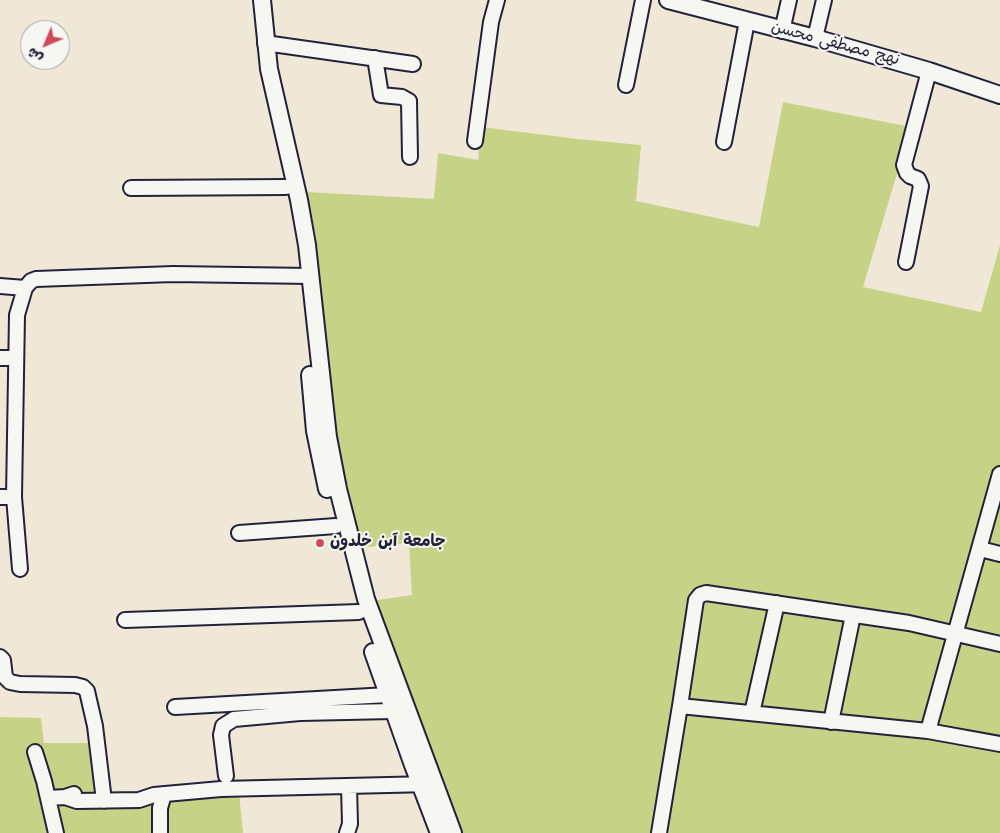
<!DOCTYPE html>
<html>
<head>
<meta charset="utf-8">
<style>
	body { margin:0 }
	#map { position:relative; width:1000px; height:833px; overflow:hidden; background:#f0e8d6; font-family:Kalam,"Playpen Sans Arabic",sans-serif }
	canvas { display:block }
	.north { position:absolute; left:20px; top:20px; width:50px; height:50px; box-sizing:border-box; background:#f6f6f2; border:1px solid #a1a1a9; border-radius:50%; rotate:225deg; font-size:14px; font-weight:700; line-height:20px; text-align:center; color:#22223b }
	.north::after { content:''; display:block; margin:auto; width:18px; height:22px; background:#d1495b; clip-path:polygon(50% 0,100% 100%,50% 72%,0 100%) }
</style>
</head>
<body>
<div id="map">
<canvas width="1000" height="833"></canvas>
<div class="north">ش</div>
</div>
<script>
const ctx = document.querySelector('canvas').getContext('2d');
ctx.lineJoin = 'round';
function fill(path, color) { ctx.fillStyle = color; ctx.fill(path, 'evenodd'); }
const poly = rows => new Path2D(rows.map(r => 'M' + r).join(''));
function strokePath(path, color, width, dash) { ctx.strokeStyle = color; ctx.lineWidth = width; ctx.lineCap = dash ? 'butt' : 'round'; ctx.setLineDash(dash || []); ctx.stroke(path); }
function write(font, color, halo, rows, align = 'center') {
  ctx.font = font + ' Kalam,"Playpen Sans Arabic",sans-serif'; ctx.lineWidth = 4; ctx.setLineDash([]); ctx.textBaseline = 'middle'; ctx.strokeStyle = halo; ctx.fillStyle = color; for (const [text, x, y, turn = 0] of rows) {
    ctx.save(); ctx.translate(x, y); ctx.rotate((+turn || 0) * Math.PI / 180); ctx.textAlign = isNaN(turn) ? turn : align; if (halo) ctx.strokeText(text, 0, 0); ctx.fillText(text, 0, 0); ctx.restore();
  }
}
const green = poly([
	[783,102,911,127,863,287,981,312,1000,245,1000,833,459,833,371,601,412,595,409,543,357,548,331,444,322,358,317,245,307,192,434,199,438,153,478,160,481,127,578,139,641,145,636,201,759,227],
	[0,717,41,718,44,743,90,743,97,776,108,791,125,797,239,793,243,833,0,833]
]);
const minor = poly([
	[782,31,789,0],
	[815,38,824,0],
	[265,43,413,64],
	[375,58,381,95,402,97,409,101,410,157],
	[626,85,643,0],
	[475,141,491,22,497,0],
	[724,142,747,21],
	[131,188,286,187],
	[906,262,921,186,918,179,910,176,907,173,904,165,929,71],
	[0,286,25,288],
	[0,358,16,358],
	[0,497,14,497],
	[239,533,336,526],
	[980,549,1000,554],
	[20,569,14,497,17,315,25,288,31,281,36,279,173,274,311,276],
	[125,620,359,612],
	[0,657,3,660,5,677,10,682,20,684,75,685,83,687,87,691,95,726,104,801],
	[680,706,696,600,700,595,706,593,909,623,1000,644],
	[175,707,388,695],
	[752,713,777,603],
	[831,722,853,615],
	[928,731,1000,474],
	[35,752,44,781,56,833],
	[226,776,221,735,223,726,234,719,300,713,393,711],
	[65,797,77,801,139,800,154,795,221,789,430,784],
	[49,798,65,797,74,794],
	[160,833,160,808,164,794],
	[347,833,350,824,349,786],
	[659,833,680,706,928,731,1000,744]
]);
const major = poly([
	[262,0,269,69,299,200,307,245,328,437,338,489,366,599,453,833],
	[668,0,815,38,929,71,1000,95],
	[310,375,315,431,327,489],
	[373,652,413,765,439,833]
]);
const markers = [
	[320,543,5,"#d1495b"]
];
const streetNames = [
	["نهج مصطفى محسن",835,45,15]
];
const poiNames = [
	["جامعة آبن خلدون",330,543]
];
fill(green, '#c6d386');
strokePath(minor, '#22223b', 18);
strokePath(major, '#22223b', 20);
strokePath(minor, '#f6f6f2', 14);
strokePath(major, '#f6f6f2', 16);
for (const [x, y, r, color] of markers) { const dot = new Path2D(); dot.arc(x, y, r, 0, 2 * Math.PI); ctx.fillStyle = color; ctx.fill(dot); strokePath(dot, '#f6f6f2', 2); }
write('16px', '#22223b', '#f6f6f2', streetNames);
write('bold 16px', '#22223b', '#f6f6f2', poiNames, 'left');
</script>
</body>
</html>
